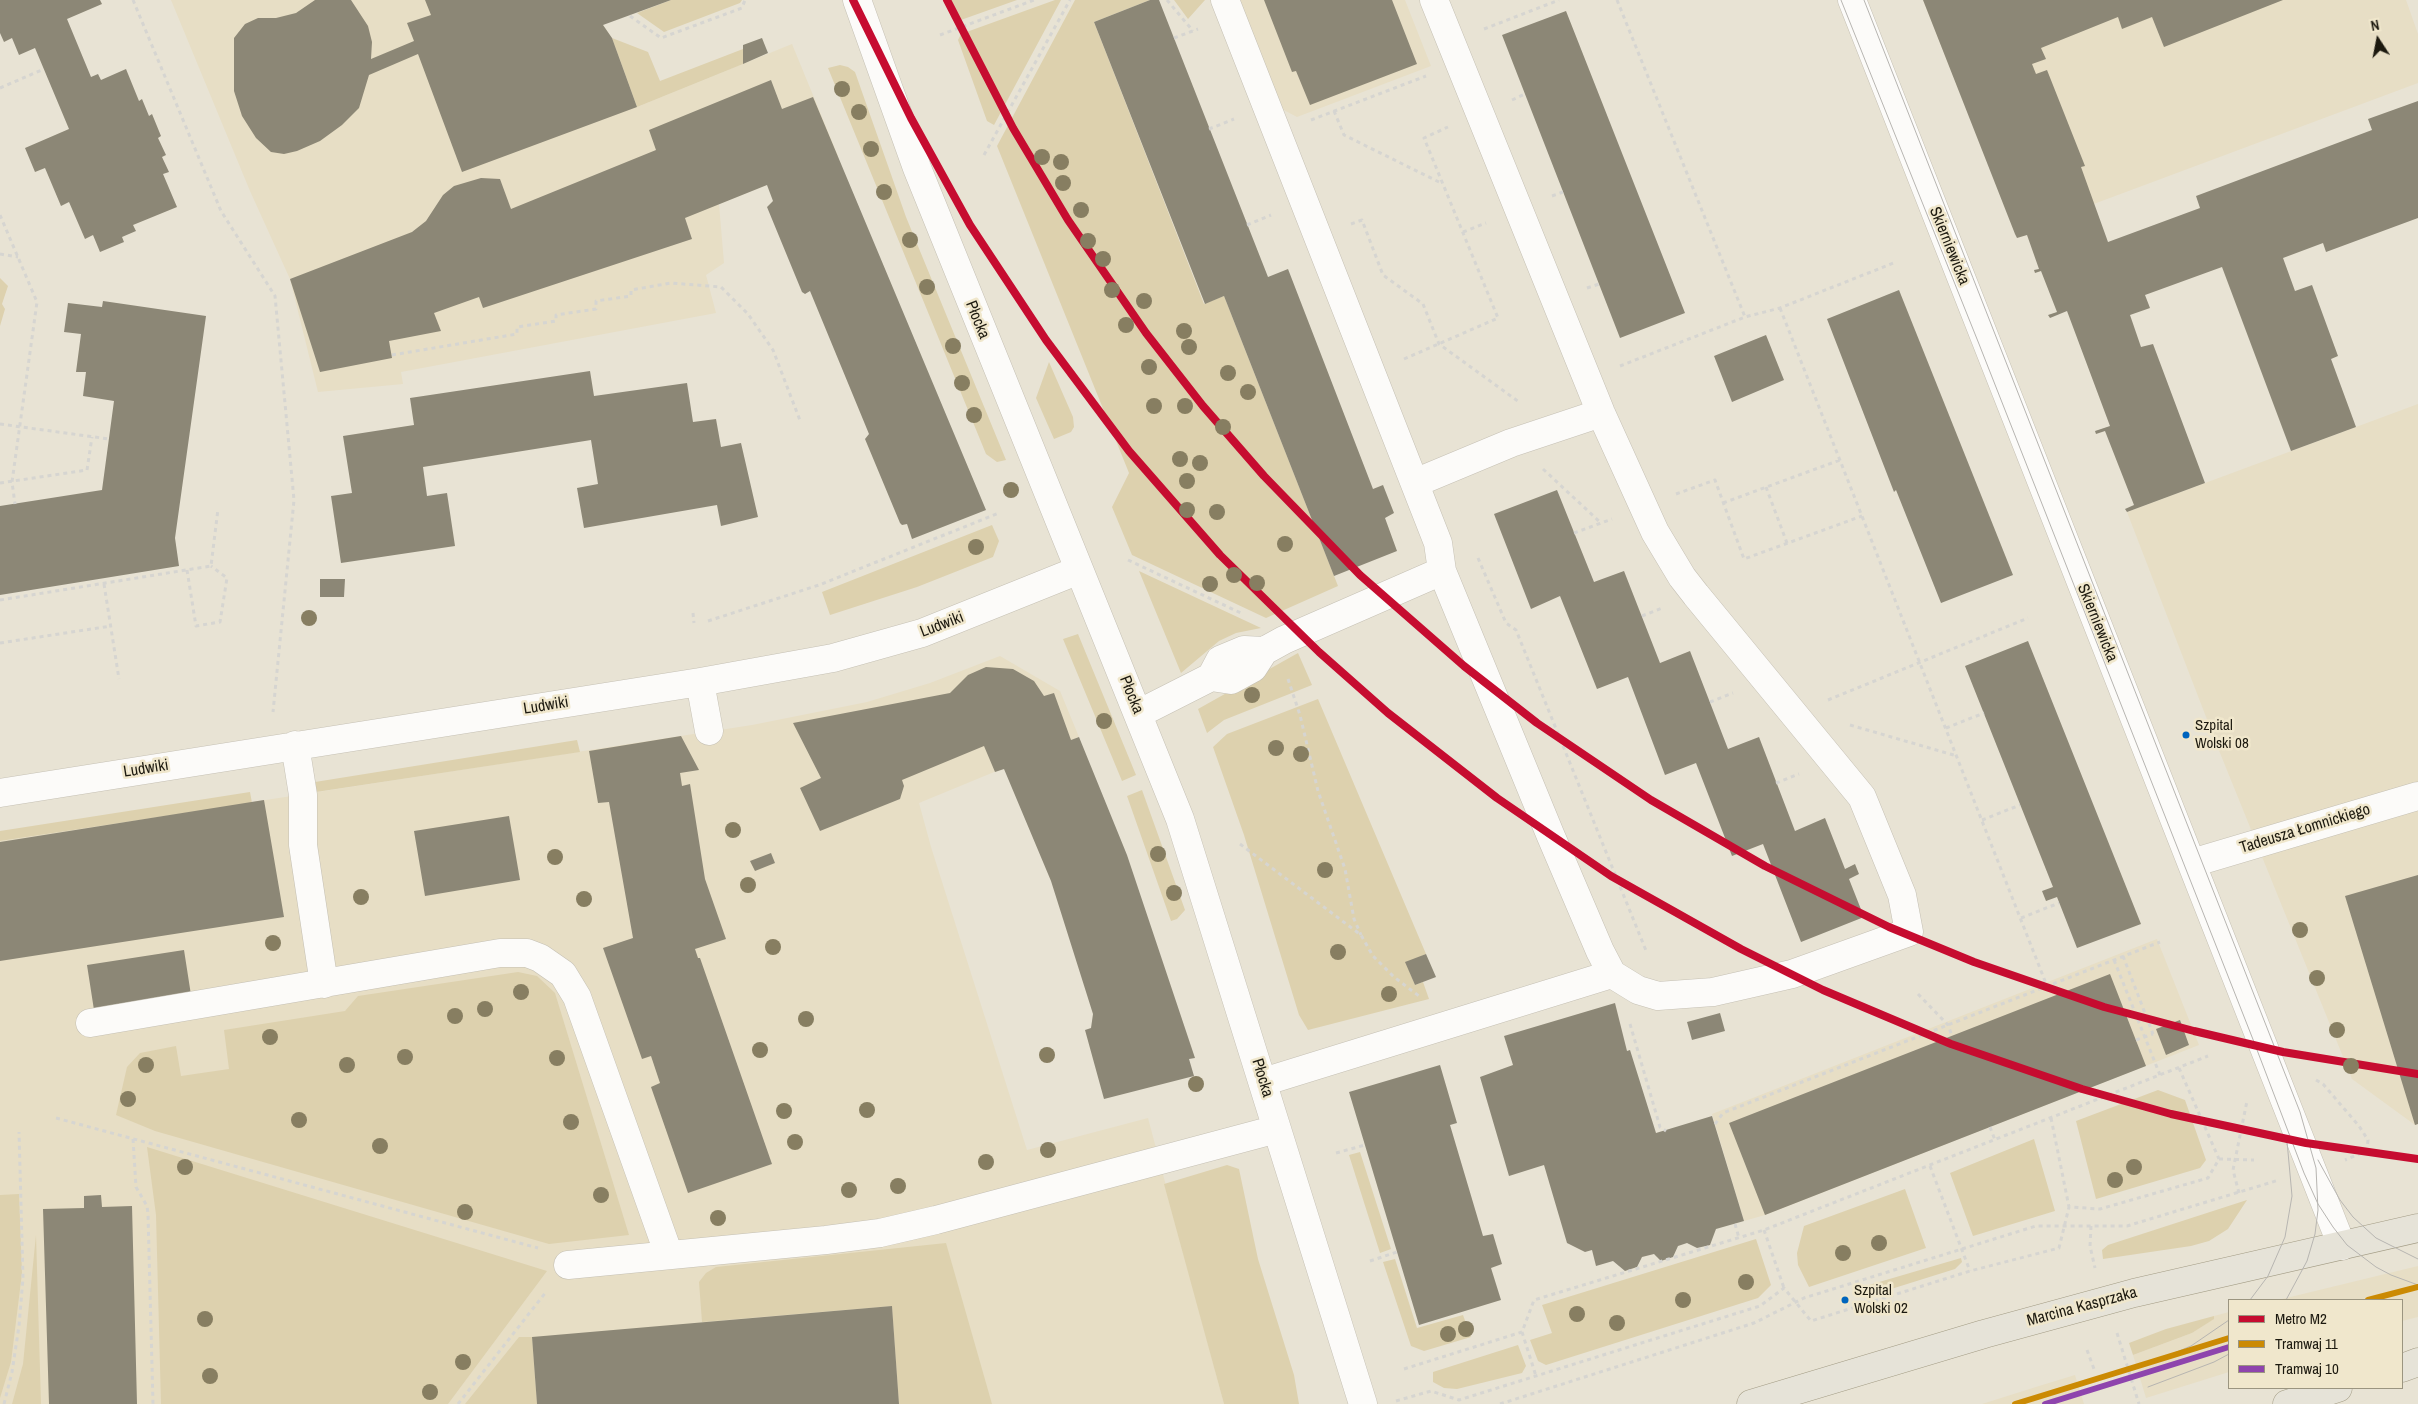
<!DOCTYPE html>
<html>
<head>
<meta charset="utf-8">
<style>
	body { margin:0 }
	#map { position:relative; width:2418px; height:1404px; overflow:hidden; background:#e8e3d4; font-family:"Archivo Narrow",sans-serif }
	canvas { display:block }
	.legend { position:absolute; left:2228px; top:1299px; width:175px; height:90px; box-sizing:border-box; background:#f0e7cc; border:1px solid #9b9580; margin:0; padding:6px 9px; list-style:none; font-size:15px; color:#1c190f }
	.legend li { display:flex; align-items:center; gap:10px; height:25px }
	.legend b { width:25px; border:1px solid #9b9580 }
	.north { position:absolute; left:2353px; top:15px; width:50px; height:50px; -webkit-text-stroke:4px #f0e7cc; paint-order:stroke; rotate:349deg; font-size:14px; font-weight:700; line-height:20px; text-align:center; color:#1c190f }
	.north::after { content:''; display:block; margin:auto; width:18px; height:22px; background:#1c190f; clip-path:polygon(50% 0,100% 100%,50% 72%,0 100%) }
</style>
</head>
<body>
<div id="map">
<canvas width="2418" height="1404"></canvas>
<ul class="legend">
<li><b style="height:6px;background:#c60c30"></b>Metro M2</li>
<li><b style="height:6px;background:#cb8a03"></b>Tramwaj 11</li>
<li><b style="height:6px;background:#8e44ad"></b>Tramwaj 10</li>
</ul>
<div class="north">N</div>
</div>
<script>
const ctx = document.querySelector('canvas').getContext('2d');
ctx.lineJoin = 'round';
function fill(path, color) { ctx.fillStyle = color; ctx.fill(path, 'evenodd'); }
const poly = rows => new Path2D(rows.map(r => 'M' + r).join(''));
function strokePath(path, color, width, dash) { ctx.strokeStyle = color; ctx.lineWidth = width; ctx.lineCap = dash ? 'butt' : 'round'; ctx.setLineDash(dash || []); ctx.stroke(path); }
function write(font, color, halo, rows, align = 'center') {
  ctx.font = font + ' "Archivo Narrow",sans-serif'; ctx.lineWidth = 5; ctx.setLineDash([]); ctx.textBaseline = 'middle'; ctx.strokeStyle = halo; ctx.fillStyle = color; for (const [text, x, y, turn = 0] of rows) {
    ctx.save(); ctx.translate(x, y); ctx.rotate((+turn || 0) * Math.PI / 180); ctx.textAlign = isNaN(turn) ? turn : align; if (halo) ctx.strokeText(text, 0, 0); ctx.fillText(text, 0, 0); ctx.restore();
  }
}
const built = poly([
	[171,0,594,0,603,25,612,38,637,107,792,44,838,156,719,204,724,263,706,275,716,313,401,372,403,384,318,392,290,279,250,191],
	[1239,0,1405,0,1431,66,1297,117,1280,108],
	[1923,0,2406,0,2418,34,2418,83,2016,233],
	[2418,404,2418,1124,2415,1125,2352,1079,2218,748,2127,512],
	[1000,656,1060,691,1079,737,919,803,931,847,1027,1150,1148,1118,1224,1404,0,1404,0,841,752,725,867,702,930,683],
	[2157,939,2199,1045,1765,1215,1744,1221,1712,1114],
	[2418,1266,2418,1317,2402,1321,2402,1300,2278,1300],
	[2229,1312,2229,1372,2146,1398,2133,1355,2192,1333,2213,1319,2214,1316],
	[2075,1375,2084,1404,1982,1404,2039,1386]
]);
const green = poly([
	[671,0,742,0,740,3,664,32,637,13],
	[946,0,1017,0,958,21,952,19],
	[1055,0,1061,0,994,125,987,121,958,40,961,34],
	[1075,0,1150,0,1094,22,1204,304,1224,296,1338,586,1266,618,1132,555,1112,507,1129,473,997,146],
	[1174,0,1205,0,1188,19],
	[612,38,648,52,660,81,743,49,743,64,637,107],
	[840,65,848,67,855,72,906,217,1006,460,997,462,986,454,828,68],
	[0,278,8,286,2,304,5,309,0,326],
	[1049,362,1073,417,1074,427,1071,432,1054,439,1036,398],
	[992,525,999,541,993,557,917,587,830,615,822,592],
	[1139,571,1261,628,1236,633,1219,641,1181,673],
	[1078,634,1136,775,1122,781,1063,639],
	[1298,653,1312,685,1224,720,1207,733,1198,709],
	[1318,699,1426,954,1406,963,1415,985,1423,982,1429,999,1308,1030,1299,1015,1244,835,1213,747,1227,734],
	[577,740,580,752,316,792,315,782],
	[1142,790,1185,910,1177,919,1171,921,1127,796],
	[250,792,252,803,0,841,0,831],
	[518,972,537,976,555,993,629,1235,549,1244,155,1131,116,1115,127,1067,140,1053,176,1046,181,1076,229,1069,224,1030,345,1011,358,996],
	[2158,1090,2185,1100,2206,1160,2200,1168,2096,1199,2076,1121],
	[2034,1139,2055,1211,1973,1236,1950,1173],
	[147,1147,547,1271,448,1404,161,1404,156,1215],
	[1360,1152,1391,1249,1380,1253,1349,1155],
	[1227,1165,1239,1169,1258,1259,1294,1375,1299,1404,1224,1404,1164,1184],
	[1905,1189,1926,1248,1809,1287,1798,1265,1797,1253,1804,1226],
	[19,1194,22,1273,11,1362,0,1398,0,1195],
	[2247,1200,2228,1229,2209,1241,2191,1246,2103,1259,2102,1250,2108,1245],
	[36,1235,41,1404,12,1404,23,1364],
	[1756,1239,1771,1285,1758,1298,1546,1365,1538,1361,1530,1340,1552,1333,1542,1305],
	[946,1243,992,1404,899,1404,892,1306,702,1322,699,1282,706,1273,716,1267],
	[1961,1258,1962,1262,1955,1269,1872,1295,1869,1285],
	[1395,1259,1417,1328,1463,1315,1471,1337,1424,1351,1411,1346,1383,1262],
	[2214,1316,2214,1319,2192,1333,2133,1355,2129,1343,2166,1329],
	[519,1337,532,1337,537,1404,465,1404],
	[1518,1345,1526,1366,1522,1373,1457,1389,1444,1388,1433,1382,1433,1372]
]);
const building = poly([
	[0,0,100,0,102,4,67,19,91,77,98,74,101,80,126,69,139,101,142,99,149,116,152,114,161,136,158,138,166,155,162,157,169,172,163,174,177,207,133,225,136,231,122,237,124,242,100,252,93,235,85,239,69,202,61,206,45,168,35,172,25,148,69,129,35,48,19,55,12,38,4,42,0,33],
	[315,0,351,0,368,26,372,42,371,59,414,41,407,23,431,15,425,0,671,0,603,25,612,38,637,107,462,172,418,54,369,75,359,108,342,125,320,141,297,151,284,154,271,152,256,138,242,116,234,91,234,38,245,24,258,18,276,18,296,13],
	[1150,0,1159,0,1268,277,1288,269,1373,489,1383,485,1394,513,1385,518,1397,551,1334,576,1224,296,1205,304,1094,22],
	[1264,0,1392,0,1417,64,1310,105,1296,71,1292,72],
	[1923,0,2283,0,2164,47,2152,17,2122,29,2118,17,2041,48,2046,59,2032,64,2036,74,2047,70,2085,166,2081,167,2108,242,2200,208,2196,196,2372,130,2368,119,2418,101,2418,218,2326,252,2323,243,2283,258,2295,291,2312,285,2338,356,2331,359,2356,427,2291,451,2222,267,2145,295,2150,308,2130,315,2141,347,2153,344,2205,483,2127,512,2125,509,2134,505,2105,431,2096,434,2095,431,2110,426,2067,311,2050,318,2048,315,2057,312,2041,271,2035,273,2034,270,2039,269,2027,235,2017,238,2015,234],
	[1566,11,1685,313,1620,338,1502,35],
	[762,38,768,53,743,64,743,45],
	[771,80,782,109,813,97,986,510,912,539,907,524,902,525,900,523,865,439,869,434,810,291,805,294,802,292,767,207,773,201,767,185,685,218,692,239,483,308,479,297,434,313,441,331,389,341,392,358,320,372,290,279,412,232,426,221,443,195,454,186,481,178,500,179,511,209,656,150,649,130],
	[1899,290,2013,575,1941,603,1896,490,1894,492,1827,319],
	[103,301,206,316,175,538,179,566,0,595,0,506,102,490,114,401,83,396,86,372,76,372,81,334,64,332,68,303,102,307],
	[1766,335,1784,380,1732,402,1714,356],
	[590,371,594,396,687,383,693,422,716,419,721,447,741,443,758,517,721,526,717,505,584,528,577,488,598,484,591,440,423,467,427,496,447,493,455,546,341,563,331,496,352,493,343,436,414,425,410,398],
	[1557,490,1594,582,1624,571,1660,663,1690,651,1728,749,1759,737,1795,831,1825,818,1845,869,1855,864,1859,874,1849,879,1864,917,1801,942,1763,844,1732,856,1696,763,1665,775,1628,677,1597,689,1560,596,1531,609,1494,514],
	[320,579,345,579,344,597,320,597],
	[2028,641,2141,924,2077,948,2057,897,2046,901,2042,891,2053,887,1965,666],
	[986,667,1013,669,1034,681,1044,696,1054,693,1071,740,1079,737,1127,855,1195,1058,1189,1059,1194,1076,1104,1099,1085,1030,1091,1028,1093,1014,1051,881,1004,769,995,772,984,746,902,780,904,786,900,799,820,831,800,788,821,778,793,723,950,693,968,675],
	[681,736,699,770,680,773,682,786,690,784,705,879,726,939,695,949,698,958,700,958,772,1164,688,1193,651,1087,660,1083,651,1056,642,1059,603,948,633,938,609,802,598,803,589,751],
	[264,800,284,917,0,961,0,842],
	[509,816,520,880,425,896,414,831],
	[771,853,775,863,755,871,750,861],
	[2418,875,2418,1124,2415,1125,2345,896],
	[184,950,191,995,94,1010,87,965],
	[1426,954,1436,977,1415,985,1405,962],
	[2110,974,2146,1066,1765,1215,1729,1123],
	[1615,1003,1627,1051,1630,1050,1656,1133,1712,1116,1744,1221,1716,1229,1710,1245,1697,1248,1687,1243,1678,1246,1673,1257,1661,1261,1654,1254,1642,1257,1637,1267,1625,1271,1613,1261,1596,1266,1592,1250,1585,1252,1567,1243,1544,1165,1509,1176,1480,1077,1513,1065,1504,1036],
	[1720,1013,1725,1031,1692,1040,1687,1022],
	[2180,1020,2189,1045,2166,1055,2156,1029],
	[1440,1065,1457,1123,1450,1125,1483,1236,1493,1234,1502,1264,1491,1268,1501,1300,1419,1325,1349,1092],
	[101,1195,102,1207,132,1206,137,1404,49,1404,43,1209,84,1208,84,1196],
	[892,1306,899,1404,537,1404,532,1337]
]);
const path = poly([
	[133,0,221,211,275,296,294,500,273,712],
	[1167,0,1193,31],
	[1617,0,1745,317],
	[630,16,661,38,742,8,745,0],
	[1484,29,1559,0],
	[940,35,1034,0],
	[1174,38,1198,29],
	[0,88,44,69],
	[1512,100,1525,94],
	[1334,111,1344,135,1441,183],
	[1311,120,1426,76],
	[1209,129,1234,119],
	[984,155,1070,0],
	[1552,196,1563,192],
	[0,215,37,302,12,482,15,504],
	[1351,224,1362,220,1383,275,1423,304,1439,344,1519,402],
	[1247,225,1271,215],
	[1463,232,1486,223],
	[0,254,18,257],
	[1587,288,1599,284],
	[1780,308,2047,986],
	[392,355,517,334,517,327,556,321,556,315,596,309,596,301,631,296,631,290,671,283,721,287,748,314,773,350,801,423],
	[1404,359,1498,318,1424,138,1448,127],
	[1620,366,1745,317,1780,308,1896,262],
	[0,424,109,439],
	[1543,469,1601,523],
	[0,483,87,470,92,437],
	[1766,487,1787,543],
	[1676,494,1715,480,1744,559,1862,516],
	[1723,503,1840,460],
	[1574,533,1612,519],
	[1478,558,1506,623,1516,630,1647,953],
	[1128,560,1243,614],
	[187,570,196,626,220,622,227,578,211,566],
	[104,584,119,679],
	[0,600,211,566,218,509],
	[693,613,694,623],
	[1642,616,1662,608],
	[708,621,819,585,999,513],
	[0,643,111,626],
	[1288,679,1300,715,1318,791,1345,869,1354,919,1361,935],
	[1828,700,2028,618],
	[1710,702,1733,693],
	[1850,725,1957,756],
	[1946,728,1984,713],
	[1776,783,1799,774],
	[1982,820,2020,805],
	[1240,844,1361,935,1373,956,1394,977,1419,996],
	[2021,918,2059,903],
	[2123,956,2153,1034],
	[2114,960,2160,1075],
	[1918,994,1948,1025,1952,1036],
	[1630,1024,1660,1127,1666,1131],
	[2179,1068,2219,1159],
	[2316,1080,2323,1084,2359,1126,2368,1140,2367,1149,2364,1152,2345,1160],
	[56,1118,538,1248],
	[2051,1118,2069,1207],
	[1715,1124,1723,1113,2160,942],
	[1990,1127,1995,1140],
	[133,1139,136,1187,147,1206,148,1214,153,1404],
	[1336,1153,1365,1145],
	[1930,1166,1970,1271],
	[2239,1193,2233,1170,2247,1101],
	[1735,1224,1739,1238],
	[2091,1226,2090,1246,2095,1268],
	[1764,1230,1784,1288],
	[1370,1261,1397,1252],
	[1522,1332,1536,1376],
	[2117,1333,2139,1404],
	[2087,1350,2094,1369],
	[1404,1369,1522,1332,1534,1300,1764,1230,2208,1056],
	[1396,1401,1431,1391,1459,1400,1760,1306,1784,1288,1811,1321,1970,1271,2059,1248,2069,1207,2100,1209,2208,1178,2219,1159,2254,1160],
	[4,1404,12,1372,19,1326,23,1278,19,1132],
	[458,1404,546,1292],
	[1500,1404,1754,1323,1804,1298,2036,1226,2127,1226,2279,1180]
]);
const minor = poly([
	[857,0,917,168,1180,819,1363,1404],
	[1434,0,1601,413,1655,532,1682,577,1696,595,1862,797,1902,895,1909,932,1792,974,1713,992,1658,996,1638,990,1612,974,1600,951,1550,834,1442,571],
	[1852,0,2342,1246],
	[1415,483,1511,443,1601,413],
	[1211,677,1231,680,1253,668,1264,651,1284,640,1442,571,1438,543,1225,0],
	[700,682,709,731],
	[1138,714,1211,677,1220,660,1244,650,1264,651],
	[295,745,303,795,303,845,324,984],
	[0,793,700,682,833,658,922,633,1079,570],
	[2192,863,2418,796],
	[90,1023,500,953,527,953,540,958,563,974,577,997,669,1255],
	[1263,1082,1612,974],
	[568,1265,826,1240,880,1233,936,1220,1277,1129]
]);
const major = poly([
	[2402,1368,2418,1362],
	[1751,1404,1984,1334,2134,1293,2418,1228],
	[2287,1404,2338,1388]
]);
const tram = poly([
	[1841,0,1979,344,2254,1042,2304,1173,2318,1204,2333,1227,2347,1245,2376,1267,2391,1275,2418,1285],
	[1864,0,2300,1112,2316,1168,2318,1210,2315,1234,2307,1261,2286,1300],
	[2318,1160,2340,1200,2353,1217,2376,1238,2418,1259],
	[2250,1300,2268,1276,2285,1237,2292,1196,2287,1141],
	[2162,1358,2191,1346,2229,1320],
	[2148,1387,2214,1362,2229,1354]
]);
const pathBridge = poly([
	[2136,1040,2153,1034]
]);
const tram1 = poly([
	[2368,1300,2418,1287],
	[2015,1404,2229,1338]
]);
const tram2 = poly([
	[2045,1404,2229,1347]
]);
const metro1 = poly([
	[853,0,911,118,970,225,1046,340,1129,451,1220,555,1319,652,1388,713,1497,798,1611,876,1741,949,1823,990,1951,1044,2082,1089,2171,1114,2306,1143,2418,1159],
	[947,0,1013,128,1068,220,1146,333,1203,406,1264,476,1360,575,1464,666,1537,723,1651,800,1765,866,1889,927,1974,962,2104,1007,2194,1031,2283,1052,2418,1074]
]);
const trees = [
	[842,89],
	[859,112],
	[871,149],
	[1042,157],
	[1061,162],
	[1063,183],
	[884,192],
	[1081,210],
	[910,240],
	[1088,241],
	[1103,259],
	[927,287],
	[1112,290],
	[1144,301],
	[1126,325],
	[1184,331],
	[953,346],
	[1189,347],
	[1149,367],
	[1228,373],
	[962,383],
	[1248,392],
	[1154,406],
	[1185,406],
	[974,415],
	[1223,427],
	[1180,459],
	[1200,463],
	[1187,481],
	[1011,490],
	[1187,510],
	[1217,512],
	[1285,544],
	[976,547],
	[1234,575],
	[1257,583],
	[1210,584],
	[309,618],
	[1252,695],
	[1104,721],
	[1276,748],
	[1301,754],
	[733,830],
	[1158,854],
	[555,857],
	[1325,870],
	[748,885],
	[1174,893],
	[361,897],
	[584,899],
	[2300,930],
	[273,943],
	[773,947],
	[1338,952],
	[2317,978],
	[521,992],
	[1389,994],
	[485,1009],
	[455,1016],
	[806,1019],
	[2337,1030],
	[270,1037],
	[760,1050],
	[1047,1055],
	[405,1057],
	[557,1058],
	[146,1065],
	[347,1065],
	[2351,1066],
	[1196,1084],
	[128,1099],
	[867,1110],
	[784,1111],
	[299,1120],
	[571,1122],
	[795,1142],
	[380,1146],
	[1048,1150],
	[986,1162],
	[185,1167],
	[2134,1167],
	[2115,1180],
	[898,1186],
	[849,1190],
	[601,1195],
	[465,1212],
	[718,1218],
	[1879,1243],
	[1843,1253],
	[1746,1282],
	[1683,1300],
	[1577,1314],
	[205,1319],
	[1617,1323],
	[1466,1329],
	[1448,1334],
	[463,1362],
	[210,1376],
	[430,1392]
];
const markers = [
	[2186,735,4.5,"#0065bd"],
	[1845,1300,4.5,"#0065bd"]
];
const busNames = [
	["Szpital",2195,726],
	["Wolski 08",2195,744],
	["Szpital",1854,1291],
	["Wolski 02",1854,1309]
];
const streetNames = [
	["Skierniewicka",1949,246,68],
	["Płocka",977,320,68],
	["Skierniewicka",2097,623,68],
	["Ludwiki",942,625,-21],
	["Płocka",1131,695,68],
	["Ludwiki",546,706,-9],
	["Ludwiki",146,769,-9],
	["Tadeusza Łomnickiego",2305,829,-17],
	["Płocka",1262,1078,73],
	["Marcina Kasprzaka",2082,1307,-15]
];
fill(built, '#e7dec5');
fill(green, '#ddd1ae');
fill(building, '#8c8776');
strokePath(minor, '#c5c0b4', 29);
strokePath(major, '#a39c85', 29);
strokePath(path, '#d6d5d1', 3, [4, 4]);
strokePath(minor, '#fcfbf9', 28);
strokePath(major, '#e6e3d8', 28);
strokePath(tram, '#b7b5b1', 1);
strokePath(pathBridge, '#d6d5d1', 3, [4, 4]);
strokePath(tram1, '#cb8a03', 6);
strokePath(tram2, '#8e44ad', 6);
strokePath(metro1, '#c60c30', 8);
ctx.fillStyle = '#877e61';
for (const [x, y] of trees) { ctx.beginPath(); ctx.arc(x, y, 8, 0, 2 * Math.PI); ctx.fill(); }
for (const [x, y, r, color] of markers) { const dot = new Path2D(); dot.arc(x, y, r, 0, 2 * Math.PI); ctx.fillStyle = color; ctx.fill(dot); strokePath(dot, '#f0e7cc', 2); }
write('15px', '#1c190f', '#f0e7cc', busNames, 'left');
write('16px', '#1c190f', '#f0e7cc', streetNames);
</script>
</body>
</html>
